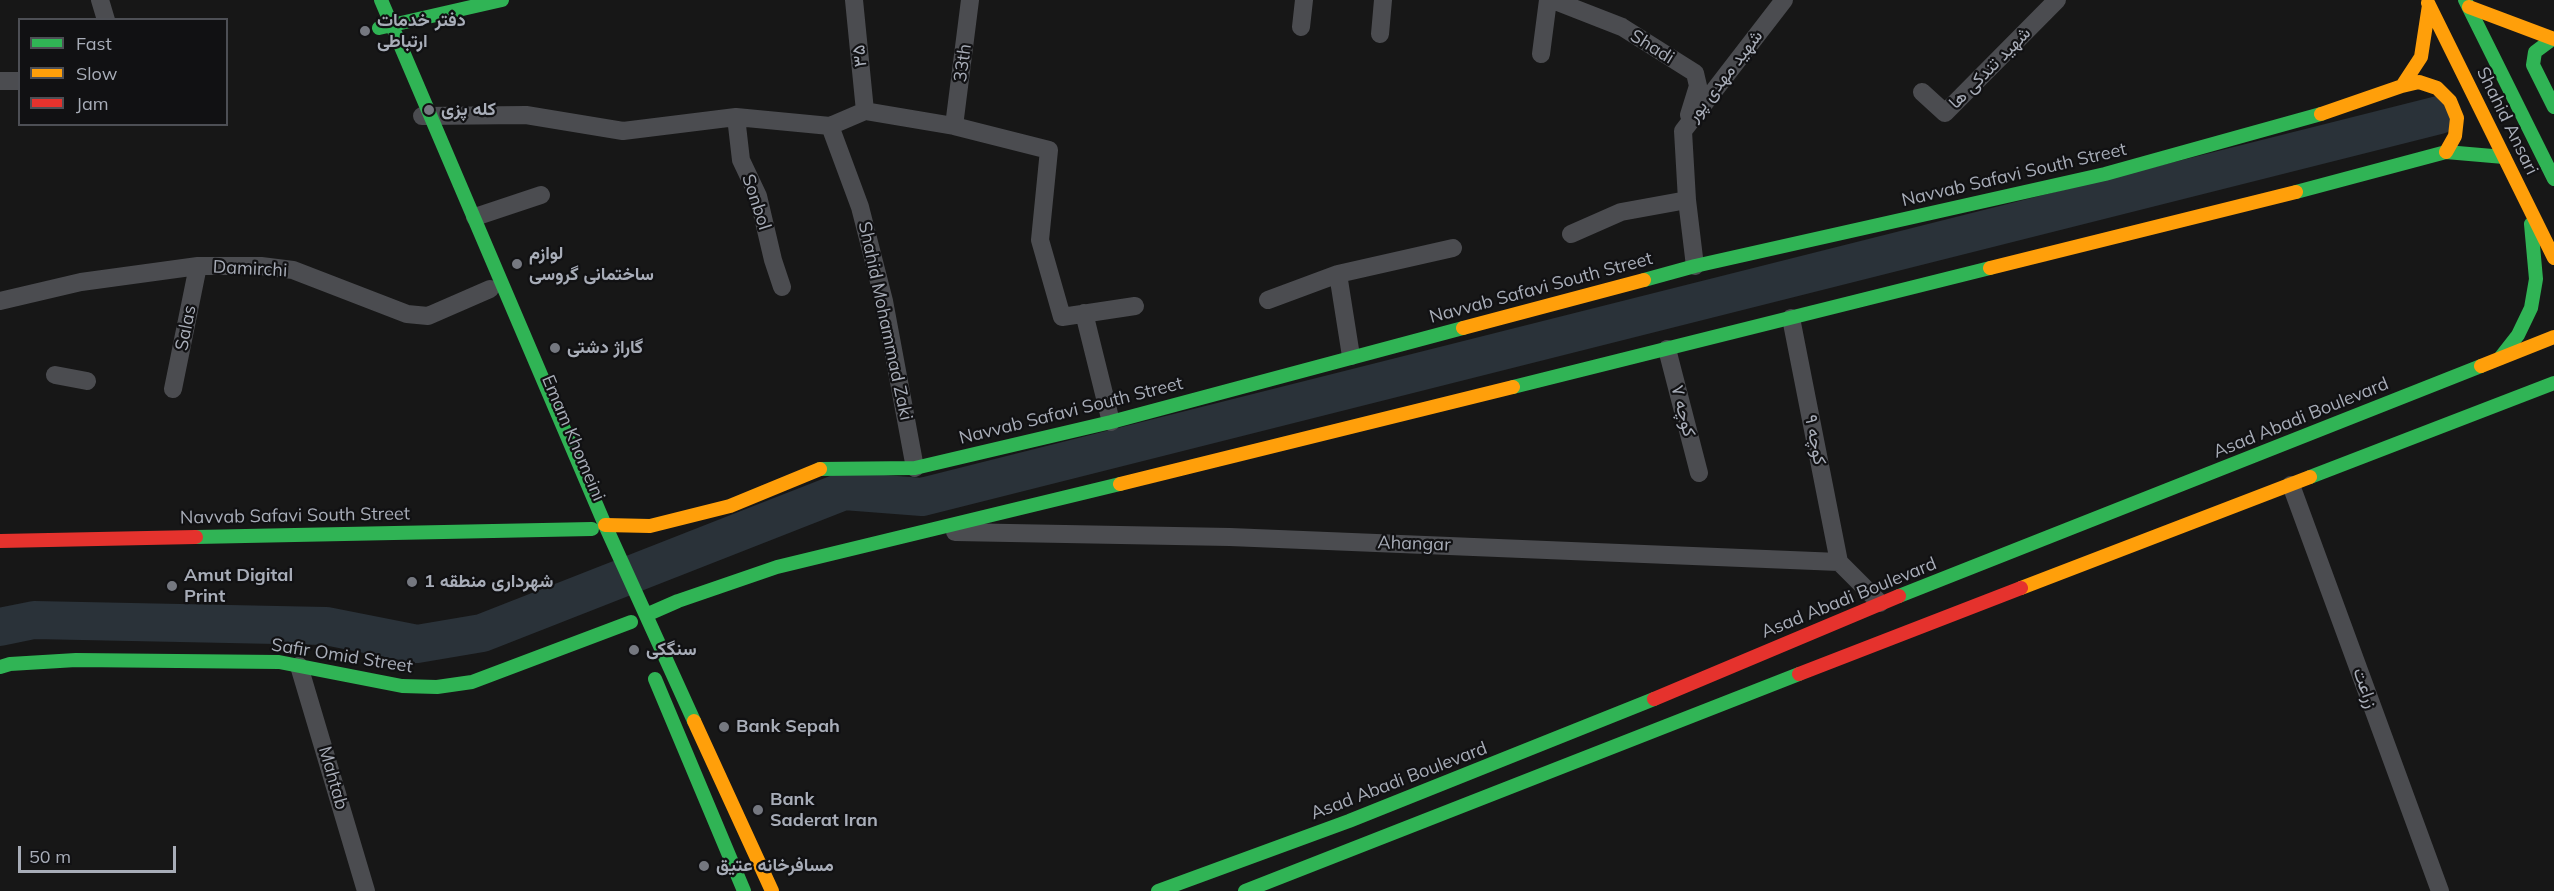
<!DOCTYPE html>
<html>
<head>
<meta charset="utf-8">
<style>
	body { margin:0 }
	#map { position:relative; width:2554px; height:891px; overflow:hidden; background:#171717; font-family:Mulish,sans-serif }
	canvas { display:block }
	.legend { position:absolute; left:18px; top:18px; width:210px; height:108px; box-sizing:border-box; background:#111113; border:2px solid #4d4f55; margin:0; padding:8px 10px; list-style:none; font-size:18px; color:#a8adb8 }
	.legend li { display:flex; align-items:center; gap:12px; height:30px }
	.legend b { width:30px; border:2px solid #4d4f55 }
	.scale { position:absolute; left:18px; top:846px; width:158px; height:27px; box-sizing:border-box; border:3px solid #a8adb8; border-top:0; padding-left:8px; font-size:18px; line-height:21px; white-space:nowrap; color:#a8adb8; -webkit-text-stroke:4px #111113; paint-order:stroke }
</style>
</head>
<body>
<div id="map">
<canvas width="2554" height="891"></canvas>
<ul class="legend">
<li><b style="height:8px;background:#30b455"></b>Fast</li>
<li><b style="height:8px;background:#ff9f0a"></b>Slow</li>
<li><b style="height:8px;background:#e5322d"></b>Jam</li>
</ul>
<div class="scale">50 m</div>
</div>
<script>
const ctx = document.querySelector('canvas').getContext('2d');
ctx.lineJoin = 'round';
const poly = rows => new Path2D(rows.map(r => 'M' + r).join(''));
function strokePath(path, color, width, dash) { ctx.strokeStyle = color; ctx.lineWidth = width; ctx.lineCap = dash ? 'butt' : 'round'; ctx.setLineDash(dash || []); ctx.stroke(path); }
function write(font, color, halo, rows, align = 'center') {
  ctx.font = font + ' Mulish,Vazirmatn,sans-serif'; ctx.lineWidth = 4.5; ctx.setLineDash([]); ctx.textBaseline = 'middle'; ctx.strokeStyle = halo; ctx.fillStyle = color; for (const [text, x, y, turn = 0] of rows) {
    ctx.save(); ctx.translate(x, y); ctx.rotate((+turn || 0) * Math.PI / 180); ctx.textAlign = isNaN(turn) ? turn : align; if (halo) ctx.strokeText(text, 0, 0); ctx.fillText(text, 0, 0); ctx.restore();
  }
}
const river = poly([
	[0,627,34,620,326,626,417,644,482,633,844,491,922,497,2439,115]
]);
const street = poly([
	[100,0,106,20],
	[854,0,865,111],
	[1553,0,1622,27,1695,73,1698,86,1689,115],
	[1301,27,1304,0],
	[1380,34,1383,0],
	[1541,54,1548,0],
	[0,81,20,81],
	[1922,92,1945,113,2057,0],
	[422,116,526,115,623,131,736,117,830,126,860,207,884,301,915,468],
	[736,117,741,160,758,196,773,260,782,287],
	[830,126,865,111,954,126,1049,150,1040,240,1062,317,1135,306],
	[954,126,970,0],
	[475,217,541,195],
	[1571,234,1621,212,1687,200],
	[1695,266,1687,200,1683,131,1784,0],
	[1268,300,1338,274],
	[0,301,81,282,198,266,261,266,293,270,407,314,428,316,490,289],
	[1084,313,1111,422],
	[1791,318,1839,562],
	[1667,349,1699,473],
	[1351,356,1338,274,1453,248],
	[55,375,87,381],
	[173,389,198,266],
	[2291,485,2440,891],
	[955,532,1230,537,1839,562,1880,603],
	[299,666,366,891]
]);
const fast = poly([
	[381,0,605,525,694,721],
	[2465,0,2554,179],
	[379,28,502,0],
	[2551,40,2535,52,2533,65,2554,107],
	[2296,192,2446,152,2504,157],
	[1644,280,1695,266,2105,174,2321,114],
	[2500,358,2518,335,2531,308,2536,279,2531,224],
	[1513,387,1990,268],
	[820,469,915,468,1111,422,1463,328],
	[2310,477,2554,383],
	[196,537,592,529],
	[1899,596,2481,366],
	[646,615,678,601,777,567,1120,484],
	[0,667,10,664,76,660,279,662,402,686,437,687,472,682,631,622],
	[655,679,744,891],
	[1158,891,1349,821,1654,699],
	[1245,891,1799,674]
]);
const slow = poly([
	[2428,3,2554,258],
	[2469,7,2554,39],
	[2402,86,2419,82,2437,88,2450,101,2457,118,2455,136,2446,152],
	[2321,114,2402,86,2421,57,2429,5],
	[1990,268,2296,192],
	[1463,328,1644,280],
	[2481,366,2554,337],
	[1120,484,1513,387],
	[605,525,650,526,730,506,820,469],
	[2021,588,2310,477],
	[694,721,772,891]
]);
const jam = poly([
	[0,541,196,537],
	[1799,674,2021,588],
	[1654,699,1899,596]
]);
const markers = [
	[365,31,6,"#757880"],
	[429,110,6,"#757880"],
	[517,264,6,"#757880"],
	[555,348,6,"#757880"],
	[412,582,6,"#757880"],
	[172,586,6,"#757880"],
	[634,650,6,"#757880"],
	[724,727,6,"#757880"],
	[758,810,6,"#757880"],
	[704,866,6,"#757880"]
];
const poiNames = [
	["دفتر خدمات",377,21],
	["ارتباطی",377,42],
	["کله پزی",441,110],
	["لوازم",529,254],
	["ساختمانی گروسی",529,275],
	["گاراژ دشتی",567,348],
	["Amut Digital",184,576],
	["Print",184,597],
	["شهرداری منطقه 1",424,582],
	["سنگکی",646,650],
	["Bank Sepah",736,727],
	["Bank",770,800],
	["Saderat Iran",770,821],
	["مسافرخانه عتیق",716,866]
];
const streetNames = [
	["Shadi",1652,47,32],
	["۳۵",860,56,-96],
	["33th",963,63,-82],
	["شهید تندکی ها",1990,68,-45],
	["شهید مهدی پور",1725,76,-52],
	["Shahid Ansari",2507,121,64],
	["Navvab Safavi South Street",2014,175,-13],
	["Sonbol",756,202,72],
	["Damirchi",250,269,3],
	["Navvab Safavi South Street",1541,288,-15],
	["Shahid Mohammad Zaki",885,321,78],
	["Salas",186,328,-79],
	["Navvab Safavi South Street",1071,411,-14],
	["کوچه ۷",1683,411,76],
	["Asad Abadi Boulevard",2301,418,-22],
	["Emam Khomeini",573,438,67],
	["کوچه ۹",1815,440,79],
	["Navvab Safavi South Street",295,516,-1],
	["Ahangar",1414,544,2],
	["Asad Abadi Boulevard",1849,598,-22],
	["Safir Omid Street",342,656,9],
	["زراعت",2365,688,70],
	["Mahtab",333,778,74],
	["Asad Abadi Boulevard",1399,781,-21]
];
strokePath(river, '#2a3239', 38);
strokePath(street, '#4b4c50', 18);
strokePath(fast, '#30b455', 14);
strokePath(slow, '#ff9f0a', 14);
strokePath(jam, '#e5322d', 14);
for (const [x, y, r, color] of markers) { const dot = new Path2D(); dot.arc(x, y, r, 0, 2 * Math.PI); ctx.fillStyle = color; ctx.fill(dot); strokePath(dot, '#111113', 2); }
write('bold 18px', '#a8adb8', '#111113', poiNames, 'left');
write('18px', '#a8adb8', '#111113', streetNames);
</script>
</body>
</html>
